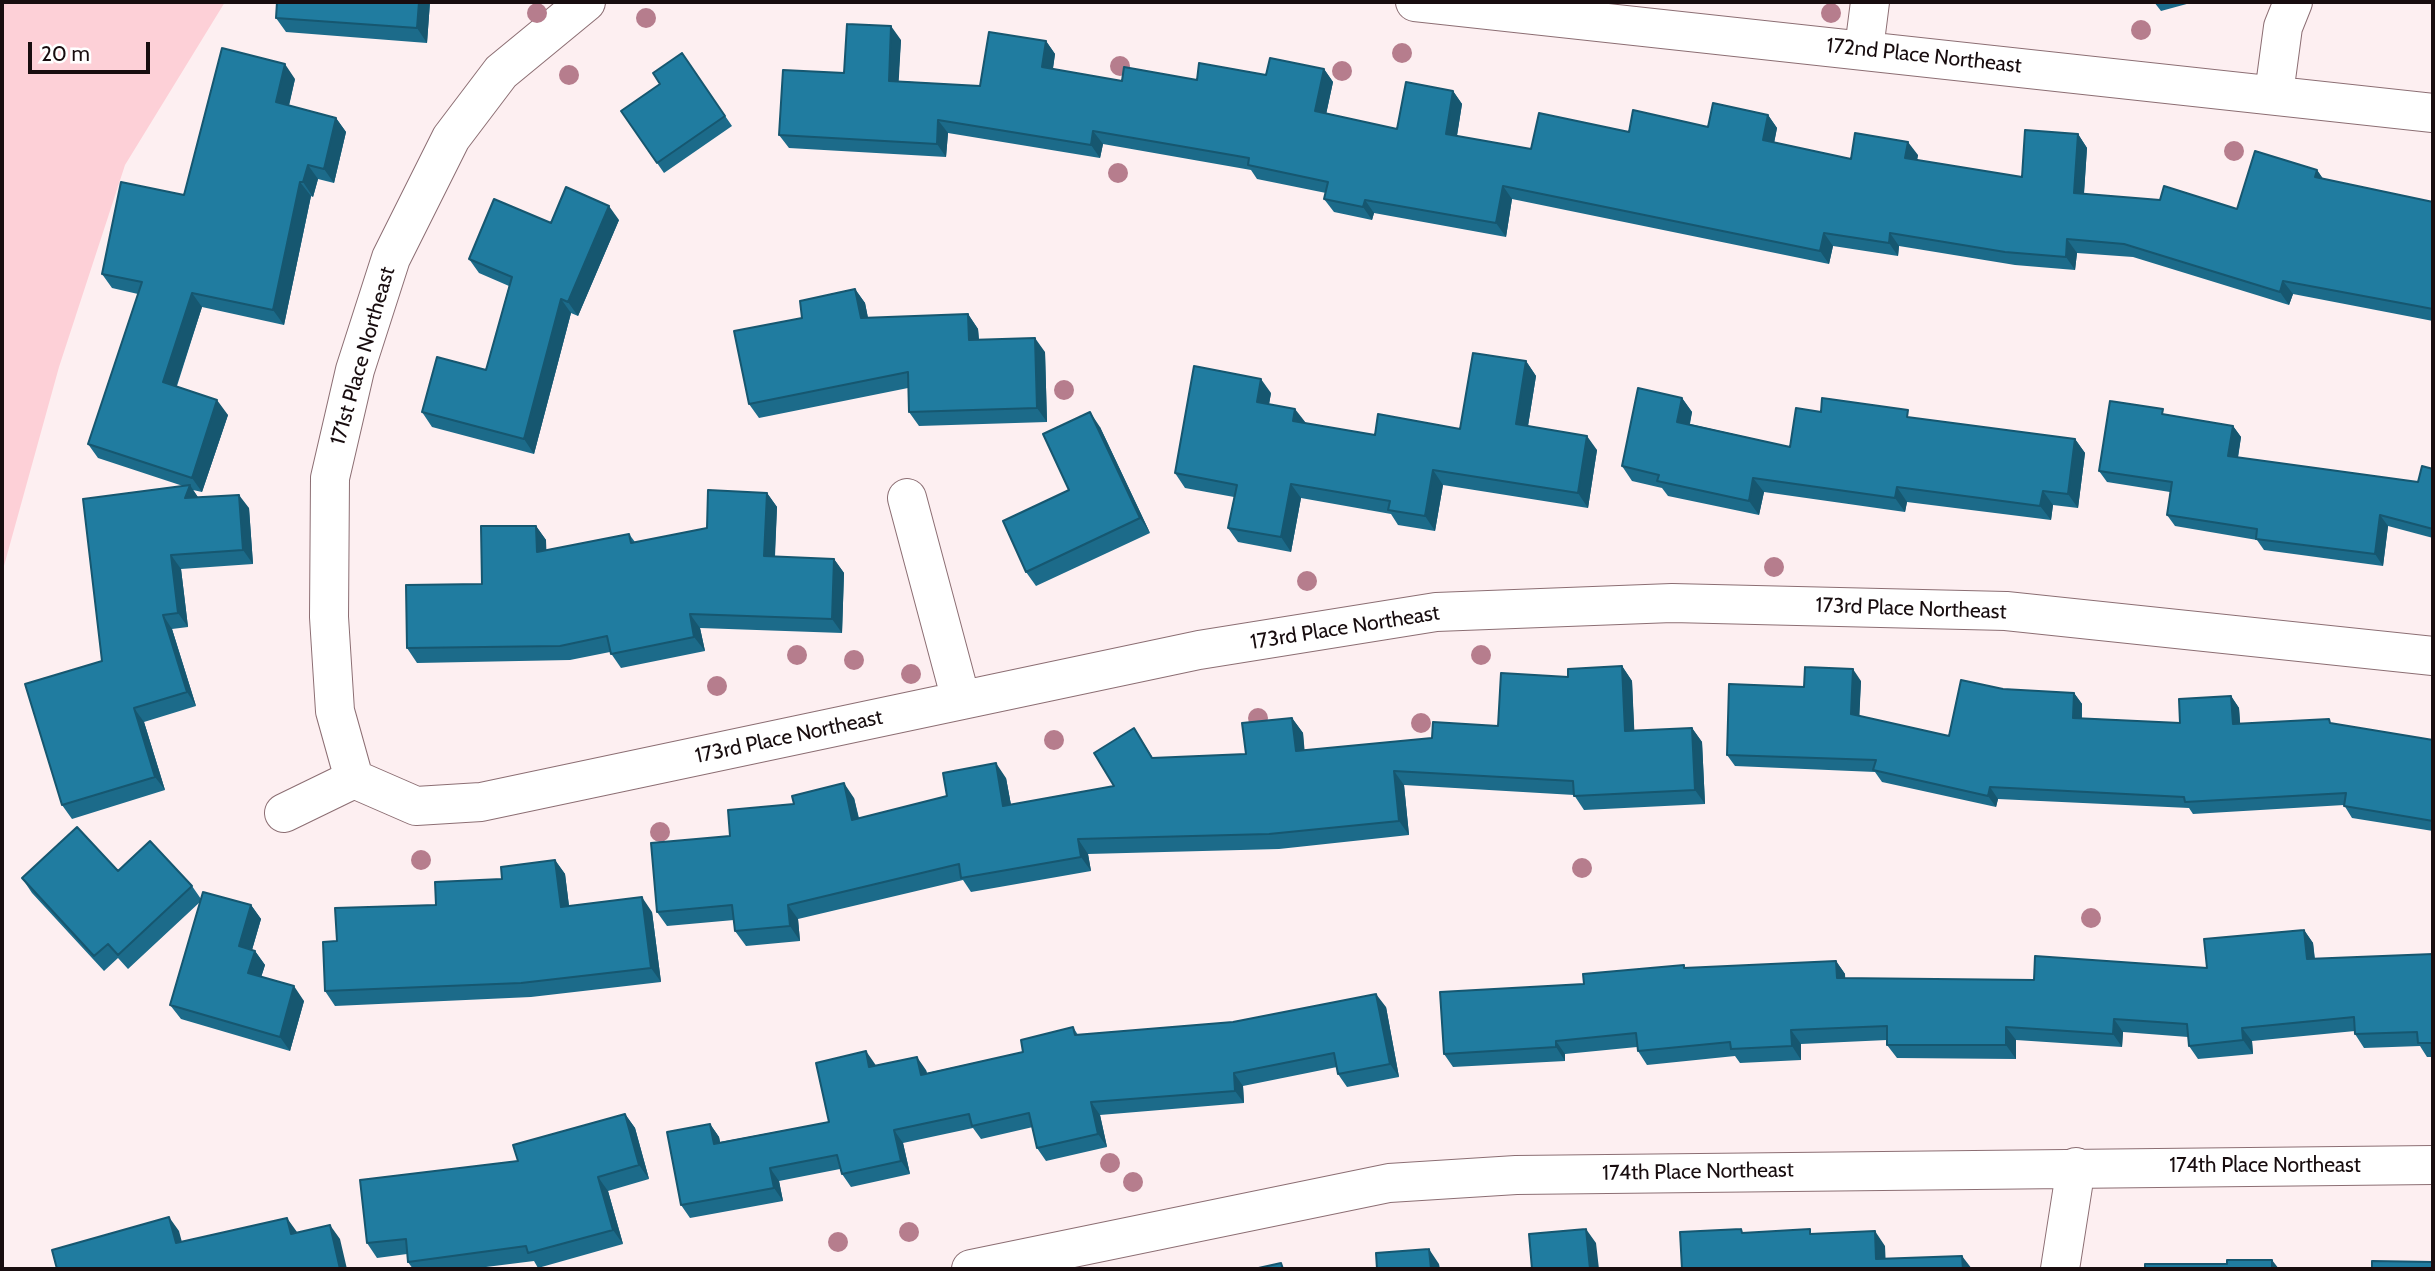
<!DOCTYPE html>
<html>
<head>
<meta charset="utf-8">
<style>
	body { margin:0 }
	#map { position:relative; width:2435px; height:1271px; overflow:hidden; background:#fdeff1; font-family:Cabin,sans-serif }
	canvas { display:block }
	.frame { position:absolute; inset:0; border:4px solid #180d0f; pointer-events:none }
	.scale { position:absolute; left:28px; top:42px; width:122px; height:32px; box-sizing:border-box; border:4px solid #180d0f; border-top:0; padding-left:9px; font-size:21px; line-height:24px; white-space:nowrap; color:#180d0f; -webkit-text-stroke:5px #fff; paint-order:stroke }
</style>
</head>
<body>
<div id="map">
<canvas width="2435" height="1271"></canvas>
<div class="frame"></div>
<div class="scale">20 m</div>
</div>
<script>
const ctx = document.querySelector('canvas').getContext('2d');
ctx.lineJoin = 'round';
function fill(path, color) { ctx.fillStyle = color; ctx.fill(path, 'evenodd'); }
const poly = rows => new Path2D(rows.map(r => 'M' + r).join(''));
function strokePath(path, color, width, dash) { ctx.strokeStyle = color; ctx.lineWidth = width; ctx.lineCap = dash ? 'butt' : 'round'; ctx.setLineDash(dash || []); ctx.stroke(path); }
function write(font, color, halo, rows, align = 'center') {
  ctx.font = font + ' Cabin,sans-serif'; ctx.lineWidth = 5; ctx.setLineDash([]); ctx.textBaseline = 'middle'; ctx.strokeStyle = halo; ctx.fillStyle = color; for (const [text, x, y, turn = 0] of rows) {
    ctx.save(); ctx.translate(x, y); ctx.rotate((+turn || 0) * Math.PI / 180); ctx.textAlign = isNaN(turn) ? turn : align; if (halo) ctx.strokeText(text, 0, 0); ctx.fillText(text, 0, 0); ctx.restore();
  }
}
const green = poly([
	[2,2,225,2,125,165,59,367,2,573]
]);
const minor = poly([
	[1415,2,2433,113],
	[1864,49,1870,2],
	[2274,94,2283,27,2293,2],
	[907,498,961,700],
	[354,779,335,711,329,617,330,478,355,370,391,258,451,138,501,72,586,2],
	[284,813,354,779,416,806,481,802,1199,650,1436,612,1672,603,2006,611,2433,656],
	[971,1269,1389,1183,1516,1175,2433,1165],
	[2060,1269,2076,1167]
]);
const trees = [
	[537,13],
	[1831,13],
	[646,18],
	[2141,30],
	[1402,53],
	[1120,66],
	[1342,71],
	[569,75],
	[2234,151],
	[1118,173],
	[1064,390],
	[1774,567],
	[1307,581],
	[797,655],
	[1481,655],
	[854,660],
	[911,674],
	[717,686],
	[1258,718],
	[1421,723],
	[1054,740],
	[660,832],
	[421,860],
	[1582,868],
	[2091,918],
	[1110,1163],
	[1133,1182],
	[909,1232],
	[838,1242]
];
const wall = poly([
	[430,2,427,43,286,32,276,18],
	[2154,2,2194,2,2161,11],
	[901,40,898,81,980,86,1046,41,1055,54,1053,69,1122,81,1197,80,1266,75,1324,69,1333,82,1326,114,1397,129,1453,91,1462,104,1457,136,1531,149,1629,132,1708,127,1768,115,1777,128,1774,143,1851,159,1918,155,1917,160,2022,177,2078,134,2087,148,2084,194,2237,209,2317,170,2323,179,2433,202,2433,321,2293,294,2289,305,2133,257,2077,253,2075,270,2015,265,1899,246,1898,256,1833,246,1829,264,1512,199,1506,237,1374,213,1372,220,1334,212,1324,199,1326,193,1257,179,1251,170,1103,144,1100,158,948,133,946,157,789,148,779,135,844,73],
	[682,53,732,126,664,173,621,111,660,84],
	[295,79,289,106,336,118,346,132,334,183,318,179,313,197,311,196,284,325,202,307,177,386,228,415,202,492,193,490,198,497,249,508,253,564,181,569,188,627,172,629,196,706,144,722,165,790,72,819,62,805,102,661,183,486,98,458,88,444,138,294,112,288,102,274,184,195],
	[619,220,578,316,571,313,534,454,432,427,422,412,486,370,509,286,479,273,469,259,551,223],
	[855,289,865,303,868,318,968,314,978,329,979,340,1045,352,1047,422,919,426,909,412,908,388,759,418,749,404,802,318],
	[1526,361,1536,376,1528,426,1597,450,1588,508,1443,485,1435,531,1398,525,1391,514,1301,498,1291,552,1238,542,1228,528,1234,497,1185,488,1175,473,1271,393,1269,404,1305,423,1375,435,1460,429],
	[1682,398,1692,412,1690,424,1790,447,1821,412,1914,418,2075,439,2085,453,2078,508,2053,505,2051,520,1907,502,1905,512,1764,492,1759,515,1668,496,1662,488,1632,481,1622,466],
	[2167,415,2233,426,2241,437,2238,458,2418,482,2433,469,2433,538,2388,526,2383,566,2264,550,2257,540,2175,526,2167,515,2170,492,2107,482,2099,471],
	[1100,427,1150,533,1036,586,1026,572,1069,490],
	[767,493,777,507,775,557,834,559,844,573,842,633,700,628,705,651,621,668,610,652,570,660,417,663,407,648,482,584,536,526,546,540,546,550,629,534,635,542,707,528],
	[1622,666,1632,681,1634,731,1692,728,1702,742,1705,804,1584,810,1574,795,1404,785,1409,835,1279,849,1088,854,1091,871,971,892,963,880,798,919,800,941,746,946,735,931,734,920,667,926,657,912,730,836,794,804,854,798,859,818,947,796,1006,778,1011,805,1114,786,1134,728,1153,758,1246,754,1292,718,1303,733,1304,750,1432,738,1498,726,1568,677],
	[1861,681,1859,716,1949,736,2003,689,2074,693,2082,704,2082,718,2180,723,2231,696,2239,708,2240,723,2333,724,2433,740,2433,831,2352,818,2344,805,2193,814,2189,808,1998,799,1996,807,1882,782,1875,772,1735,766,1727,755,1804,687],
	[555,860,565,874,569,906,652,912,661,982,531,997,335,1006,325,991,337,941],
	[118,871,192,886,201,899,251,905,261,919,252,950,255,951,265,965,261,977,304,1001,290,1051,181,1019,170,1005,200,902,128,969,118,958,104,971,32,893,22,878],
	[2304,930,2313,943,2315,959,2433,954,2433,1057,2427,1057,2420,1046,2364,1048,2355,1034,2355,1031,2252,1041,2253,1054,2198,1059,2189,1046,2188,1037,2123,1032,2122,1047,2016,1040,2016,1059,1897,1058,1887,1045,1887,1040,1801,1044,1801,1060,1740,1063,1735,1056,1647,1065,1638,1051,1637,1047,1565,1054,1565,1061,1453,1067,1444,1054,1584,984,1686,968,1836,961,1845,974,1845,978,2034,980,2207,968],
	[1386,1007,1399,1077,1347,1087,1338,1074,1337,1067,1243,1086,1244,1103,1100,1115,1107,1147,1046,1161,1037,1148,1033,1127,981,1139,973,1128,903,1143,910,1174,851,1187,842,1174,840,1169,779,1181,783,1201,690,1218,681,1205,710,1124,719,1137,720,1142,829,1122,875,1064,876,1066,926,1070,927,1073,1023,1052,1073,1027,1078,1035,1233,1022],
	[625,1114,635,1128,649,1179,608,1191,623,1244,538,1268,534,1261,470,1269,413,1269,408,1262,407,1254,377,1258,367,1243,518,1161]
]);
const shadedWall = poly([
	[419,2,430,2,427,43,417,28],
	[891,26,901,40,898,94,889,81],
	[1046,41,1055,54,1051,80,1042,67],
	[285,64,295,79,286,117,276,102],
	[1324,69,1333,82,1324,124,1315,111],
	[1453,91,1462,104,1455,147,1446,134],
	[1768,115,1777,128,1772,153,1763,140],
	[336,118,346,132,334,183,324,169],
	[938,120,948,133,946,157,937,144],
	[1093,131,1103,144,1100,158,1091,145],
	[2078,134,2087,148,2083,206,2074,193],
	[1908,142,1918,155,1915,171,1905,158],
	[308,165,318,179,313,197,303,182],
	[2317,170,2326,183,2315,177],
	[300,182,311,196,284,325,273,310],
	[1503,186,1512,199,1506,237,1496,223],
	[1365,200,1374,213,1372,220,1363,207],
	[609,206,619,220,578,316,568,302],
	[1824,233,1833,246,1829,264,1820,251],
	[1890,233,1899,246,1898,256,1889,243],
	[2067,239,2077,253,2075,270,2066,257],
	[2283,281,2293,294,2289,305,2280,292],
	[855,289,865,303,871,333,861,318],
	[192,293,202,307,173,396,163,382],
	[561,299,571,313,534,454,524,439],
	[968,314,978,329,980,354,969,340],
	[1035,338,1045,352,1047,422,1037,408],
	[1526,361,1536,376,1526,438,1516,424],
	[1261,379,1271,393,1267,416,1257,402],
	[1682,398,1692,412,1687,436,1677,422],
	[217,400,228,415,202,492,192,478],
	[1295,409,1306,423,1293,421],
	[1090,412,1100,427,1150,533,1140,518],
	[2233,426,2241,437,2236,468,2228,456],
	[1587,436,1597,450,1588,508,1578,493],
	[2075,439,2085,453,2078,508,2068,494],
	[1433,470,1443,485,1435,531,1425,516],
	[1753,478,1764,492,1759,515,1749,501],
	[1291,484,1301,498,1291,552,1281,537],
	[190,485,199,499,185,498],
	[1897,487,1907,502,1905,512,1895,498],
	[2043,491,2053,505,2051,520,2040,506],
	[767,493,777,507,774,570,764,556],
	[239,495,249,508,253,564,243,550],
	[2380,515,2388,526,2383,566,2375,554],
	[536,526,546,540,547,566,537,552],
	[171,555,181,569,188,627,178,613],
	[834,559,844,573,842,633,832,619],
	[690,614,700,628,705,651,694,637],
	[163,615,172,629,196,706,187,692],
	[1622,666,1632,681,1635,745,1625,731],
	[1853,669,1861,681,1859,725,1851,714],
	[2074,693,2082,704,2081,729,2073,718],
	[2231,696,2239,708,2241,735,2233,724],
	[134,708,144,722,165,790,155,777],
	[1292,718,1303,733,1306,765,1296,751],
	[1692,728,1702,742,1705,804,1695,790],
	[996,763,1006,778,1014,821,1003,806],
	[1394,771,1404,785,1409,835,1399,821],
	[844,783,854,798,862,834,852,820],
	[1990,787,1998,799,1996,807,1988,796],
	[1078,839,1088,854,1091,871,1081,857],
	[555,860,565,874,571,922,561,907],
	[642,897,652,912,661,982,651,968],
	[251,905,261,919,249,960,239,946],
	[788,905,798,919,800,941,790,926],
	[2304,930,2313,943,2316,973,2307,959],
	[255,951,265,965,258,987,248,973],
	[1836,961,1845,974,1846,991,1837,978],
	[294,986,304,1001,290,1051,280,1037],
	[1376,994,1386,1007,1399,1077,1390,1064],
	[2114,1019,2123,1032,2122,1047,2113,1034],
	[2006,1027,2016,1040,2016,1059,2006,1045],
	[2242,1028,2252,1041,2253,1054,2243,1040],
	[1791,1030,1801,1044,1801,1060,1792,1046],
	[1556,1041,1565,1054,1565,1061,1556,1047],
	[866,1051,875,1064,879,1080,869,1067],
	[917,1057,926,1070,930,1088,921,1075],
	[1234,1073,1243,1086,1244,1103,1235,1091],
	[1091,1102,1100,1115,1107,1147,1098,1134],
	[625,1114,635,1128,649,1179,639,1165],
	[710,1124,719,1137,723,1156,714,1144],
	[894,1130,903,1143,910,1174,901,1161],
	[770,1168,779,1181,783,1201,774,1188],
	[598,1177,608,1191,623,1244,613,1230],
	[169,1217,179,1231,186,1257,176,1243],
	[287,1218,297,1232,291,1234],
	[330,1225,340,1239,347,1269,340,1269],
	[1586,1229,1596,1243,1599,1269,1590,1269],
	[1875,1231,1885,1246,1886,1269,1876,1259],
	[1429,1249,1439,1264,1440,1269,1431,1269],
	[1962,1256,1972,1269,1963,1269],
	[2272,1260,2279,1269,2272,1269]
]);
const building = poly([
	[277,2,419,2,417,28,276,18,277,2],
	[847,24,891,26,889,81,980,86,989,32,1046,41,1042,67,1122,81,1124,67,1197,80,1199,63,1266,75,1270,58,1324,69,1315,111,1397,129,1406,82,1453,91,1446,134,1531,149,1539,113,1629,132,1633,110,1708,127,1713,103,1768,115,1763,140,1851,159,1855,133,1908,142,1905,158,2022,177,2025,130,2078,134,2074,193,2160,200,2164,186,2237,209,2255,151,2317,170,2315,177,2433,202,2433,309,2283,281,2280,292,2124,244,2067,239,2066,257,2005,252,1890,233,1889,243,1824,233,1820,251,1503,186,1496,223,1365,200,1363,207,1324,199,1328,182,1248,165,1249,158,1093,131,1091,145,938,120,937,144,779,135,783,70,844,73,847,24],
	[222,48,285,64,276,102,336,118,324,169,308,165,303,182,300,182,273,310,192,293,163,382,217,400,192,478,88,444,142,282,102,274,121,182,184,195,222,48],
	[682,53,725,116,657,163,621,111,660,84,653,73,682,53],
	[566,187,609,206,568,302,561,299,524,439,422,412,437,357,486,370,512,277,469,259,494,199,551,223,566,187],
	[855,289,861,318,968,314,969,340,1035,338,1037,408,909,412,908,372,749,404,734,331,802,318,800,301,855,289],
	[1473,353,1526,361,1516,424,1587,436,1578,493,1433,470,1425,516,1388,510,1390,501,1291,484,1281,537,1228,528,1237,485,1175,473,1194,366,1261,379,1257,402,1295,409,1293,421,1375,435,1378,414,1460,429,1473,353],
	[1638,388,1682,398,1677,422,1790,447,1796,408,1821,412,1822,398,1908,410,1907,417,2075,439,2068,494,2043,491,2040,506,1897,487,1895,498,1753,478,1749,501,1657,481,1659,475,1622,466,1638,388],
	[2110,401,2163,409,2162,414,2233,426,2228,456,2418,482,2422,466,2433,469,2433,529,2380,515,2375,554,2256,539,2257,529,2167,515,2172,482,2099,471,2110,401],
	[1090,412,1140,518,1026,572,1003,521,1069,490,1043,434,1090,412],
	[190,485,185,498,239,495,243,550,171,555,178,613,163,615,187,692,134,708,155,777,62,805,25,684,102,661,83,499,190,485],
	[708,490,767,493,764,556,834,559,832,619,690,614,694,637,611,654,607,636,560,646,407,648,406,585,482,584,481,526,536,526,537,552,629,534,631,543,707,528,708,490],
	[1622,666,1625,731,1692,728,1695,790,1574,796,1573,781,1394,771,1399,821,1269,834,1078,839,1081,857,961,878,959,864,788,905,790,926,735,931,732,905,657,912,651,843,730,836,728,810,794,804,792,796,844,783,852,820,947,796,943,773,996,763,1003,806,1114,786,1094,753,1134,728,1152,758,1246,754,1242,723,1292,718,1296,751,1432,738,1433,722,1498,726,1501,673,1568,677,1568,669,1622,666],
	[1805,667,1853,669,1851,714,1949,736,1961,680,2003,689,2074,693,2073,718,2180,723,2179,699,2231,696,2233,724,2329,719,2330,723,2433,740,2433,821,2344,806,2346,793,2185,802,2184,797,1990,787,1988,796,1873,770,1876,760,1727,755,1729,684,1804,687,1805,667],
	[77,827,118,871,150,841,192,886,118,955,108,944,94,956,22,878,77,827],
	[555,860,561,907,642,897,651,968,521,983,325,991,323,942,337,941,335,908,436,905,435,882,502,879,501,867,555,860],
	[203,892,251,905,239,946,255,951,248,973,294,986,280,1037,170,1005,203,892],
	[2304,930,2307,959,2433,954,2433,1043,2418,1043,2417,1032,2355,1034,2354,1017,2242,1028,2243,1040,2189,1046,2187,1024,2114,1019,2113,1034,2006,1027,2006,1045,1887,1045,1887,1026,1791,1030,1792,1046,1731,1049,1730,1042,1638,1051,1636,1033,1556,1041,1556,1047,1444,1054,1440,992,1584,984,1583,974,1684,965,1684,968,1836,961,1837,978,2034,980,2035,956,2207,968,2204,939,2304,930],
	[1376,994,1390,1064,1338,1074,1334,1053,1234,1073,1235,1091,1091,1102,1098,1134,1037,1148,1029,1113,972,1126,969,1114,894,1130,901,1161,842,1174,837,1155,770,1168,774,1188,681,1205,667,1132,710,1124,714,1144,829,1122,816,1063,866,1051,869,1067,917,1057,921,1075,1023,1052,1021,1040,1073,1027,1075,1035,1233,1022,1376,994],
	[625,1114,639,1165,598,1177,613,1230,528,1253,526,1246,408,1262,406,1239,367,1243,360,1180,518,1161,513,1145,625,1114],
	[169,1217,176,1243,287,1218,291,1234,330,1225,340,1269,57,1269,52,1250,169,1217],
	[1586,1229,1590,1269,1532,1269,1529,1234,1586,1229],
	[1741,1229,1742,1233,1810,1229,1810,1234,1875,1231,1876,1259,1962,1256,1963,1269,1682,1269,1680,1232,1741,1229],
	[1429,1249,1431,1269,1377,1269,1376,1253,1429,1249],
	[2227,1260,2272,1260,2272,1269,2145,1269,2145,1264,2227,1264,2227,1260],
	[2372,1261,2433,1262,2433,1269,2372,1269,2372,1261],
	[1281,1263,1283,1269,1254,1269,1281,1263]
]);
const streetNames = [
	["172nd Place Northeast",1924,56,6],
	["171st Place Northeast",363,356,-74],
	["173rd Place Northeast",1911,609,2],
	["173rd Place Northeast",1345,628,-9],
	["173rd Place Northeast",789,737,-12],
	["174th Place Northeast",2265,1166],
	["174th Place Northeast",1698,1172,-1]
];
fill(green, '#fdd0d7');
strokePath(minor, '#8c6e73', 40);
strokePath(minor, '#fff', 38);
ctx.fillStyle = '#b67d8d';
for (const [x, y] of trees) { ctx.beginPath(); ctx.arc(x, y, 10, 0, 2 * Math.PI); ctx.fill(); }
fill(wall, '#1c6b8a');
fill(shadedWall, '#165770');
fill(building, '#207ca0');
strokePath(building, '#165770', 2);
write('21px', '#180d0f', '#fff', streetNames);
</script>
</body>
</html>
